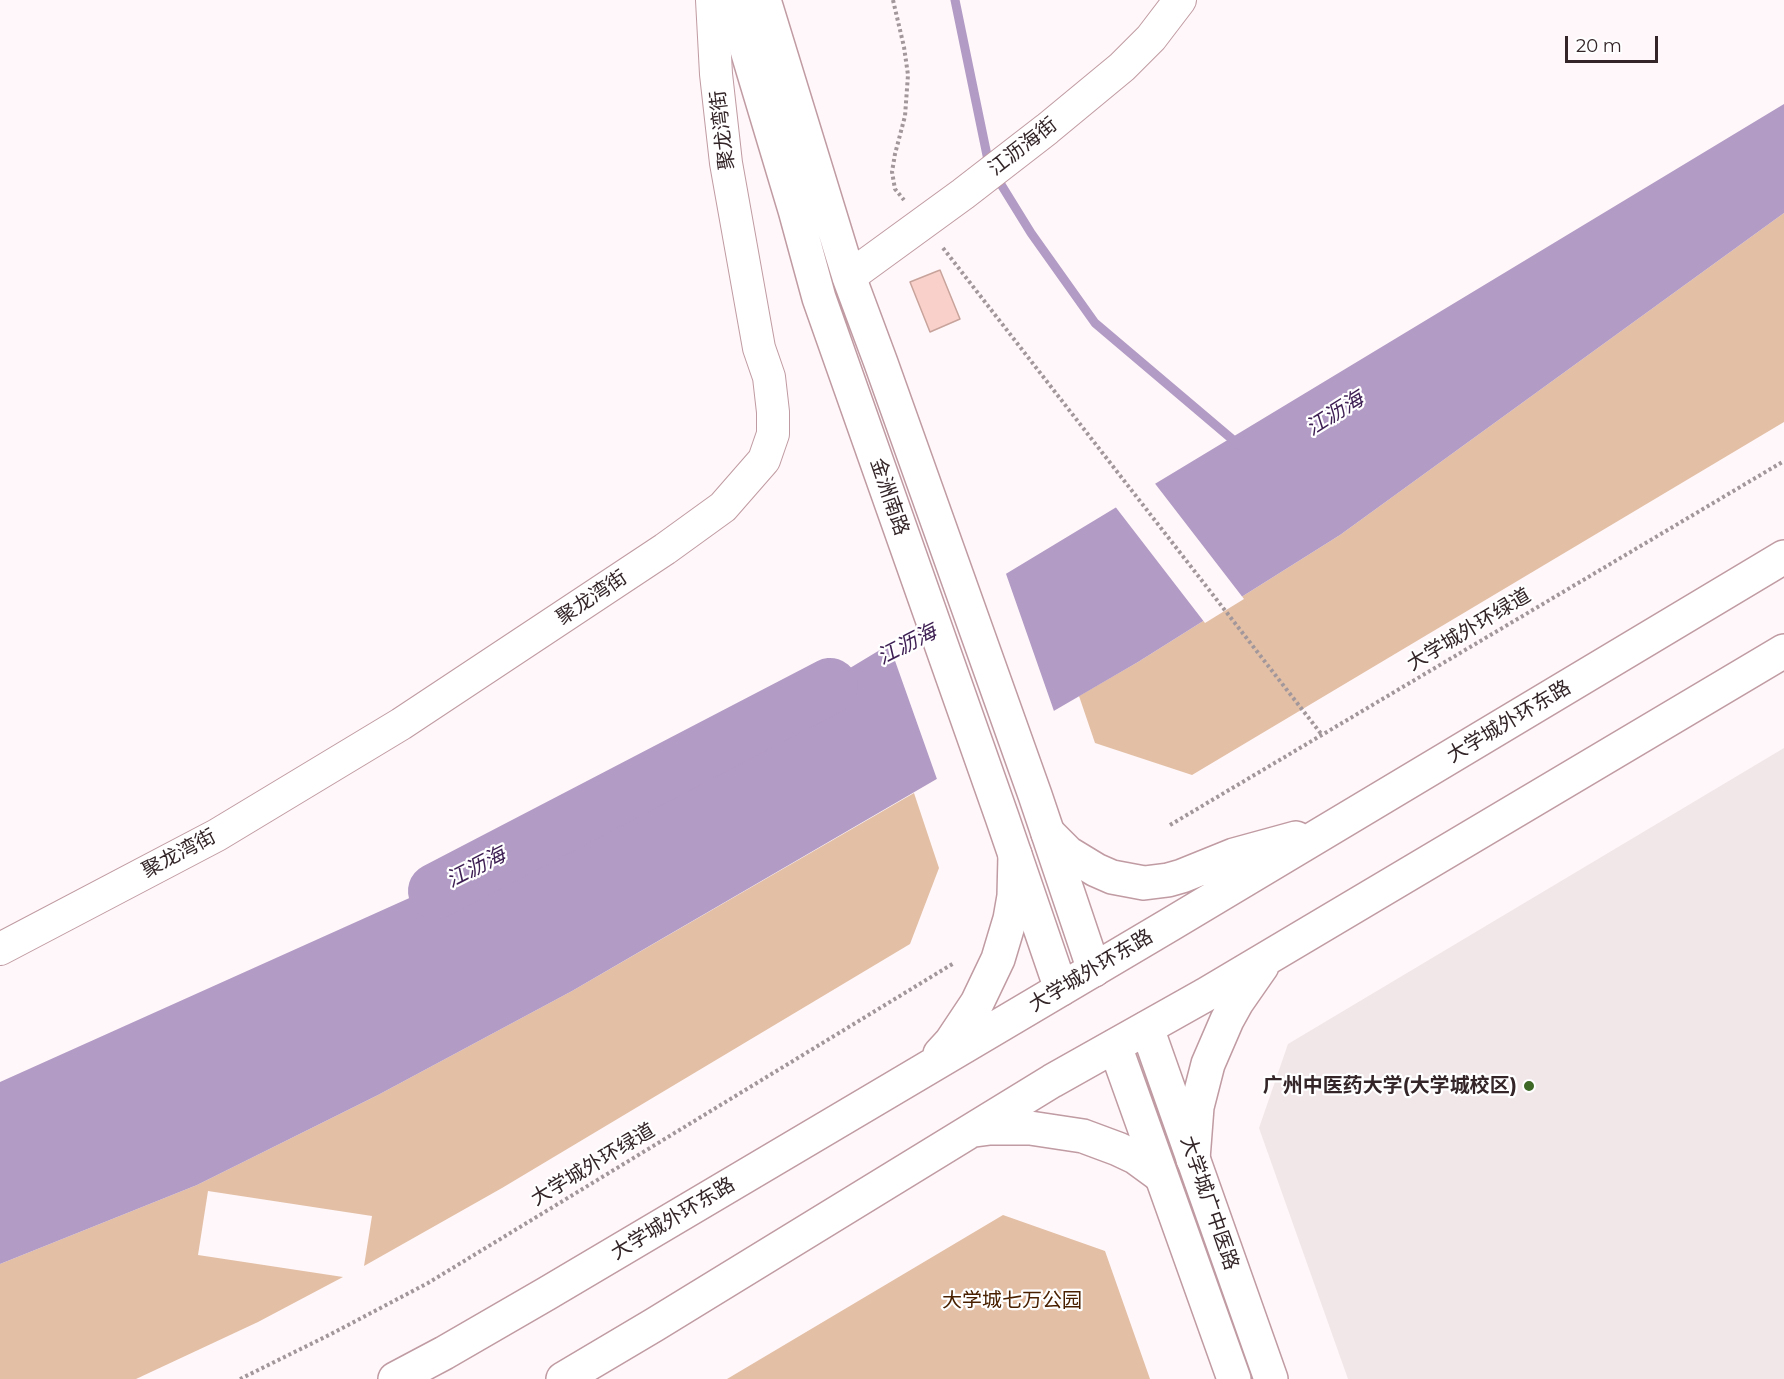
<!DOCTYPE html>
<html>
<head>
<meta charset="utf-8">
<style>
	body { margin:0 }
	#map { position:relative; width:1784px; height:1379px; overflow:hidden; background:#fff7f9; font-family:Montserrat,sans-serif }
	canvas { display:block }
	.scale { position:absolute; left:1565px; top:36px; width:93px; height:27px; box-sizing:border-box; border:3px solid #332528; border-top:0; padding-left:8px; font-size:18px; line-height:21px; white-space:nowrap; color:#332528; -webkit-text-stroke:4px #fff; paint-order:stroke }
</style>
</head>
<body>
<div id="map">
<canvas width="1784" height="1379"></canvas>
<div class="scale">20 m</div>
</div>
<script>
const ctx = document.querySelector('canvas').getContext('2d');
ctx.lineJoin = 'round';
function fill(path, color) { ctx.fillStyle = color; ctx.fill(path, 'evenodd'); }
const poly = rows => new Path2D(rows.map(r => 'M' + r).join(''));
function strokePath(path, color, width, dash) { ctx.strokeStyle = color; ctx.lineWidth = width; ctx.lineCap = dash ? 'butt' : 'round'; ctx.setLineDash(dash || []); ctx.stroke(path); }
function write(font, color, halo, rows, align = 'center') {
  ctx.font = font + ' Montserrat,"Noto Sans SC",sans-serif'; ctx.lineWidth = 4.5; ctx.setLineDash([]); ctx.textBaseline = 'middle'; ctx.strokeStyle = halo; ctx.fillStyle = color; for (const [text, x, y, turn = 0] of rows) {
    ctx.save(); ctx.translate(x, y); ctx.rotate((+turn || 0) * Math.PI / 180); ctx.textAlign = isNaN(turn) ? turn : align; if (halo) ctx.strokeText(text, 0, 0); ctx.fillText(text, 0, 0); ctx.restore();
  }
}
const built = poly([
	[1784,748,1784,1379,1348,1379,1259,1128,1288,1044]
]);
const green = poly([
	[1784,213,1784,422,1192,775,1095,743,1079,696,1138,662,1340,535],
	[914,793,939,868,910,944,502,1188,364,1266,372,1216,208,1191,198,1255,343,1277,258,1322,136,1379,0,1379,0,1264,197,1185,378,1095,572,991],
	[1003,1215,1105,1251,1150,1379,727,1379]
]);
const water = poly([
	[1784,104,1784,213,1340,535,1138,662,572,991,378,1095,197,1185,0,1264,0,1082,643,793]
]);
const pier = poly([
	[1153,481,1244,599,1205,623,1114,505],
	[1005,571,1055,714,938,782,888,641]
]);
const stream = poly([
	[955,0,989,165,1031,233,1095,323,1239,445]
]);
const river = poly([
	[436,891,830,686]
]);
const building = poly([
	[940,270,960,319,930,332,910,282,940,270]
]);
const path = poly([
	[893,0,904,47,908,75,905,116,895,154,892,172,895,189,904,200],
	[943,248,1322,735],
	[1170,825,1784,461],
	[240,1379,331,1334,428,1283,954,963]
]);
const minor = poly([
	[849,277,963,194,1047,129,1122,67,1151,38,1180,0],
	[0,949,217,835,401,724,665,549,723,507,764,460,773,434,773,412,769,377,759,348,726,163,716,74,712,0]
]);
const secondary = poly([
	[732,0,795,210,819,298,1002,817,1061,989],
	[764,0,849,277,881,363,1035,795,1094,970],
	[1147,1028,1271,1379],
	[1115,1046,1234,1379]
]);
const primary = poly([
	[1048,833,1068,853,1096,870,1112,877,1144,883,1168,880,1182,876,1234,855,1296,838],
	[940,1054,951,1042,977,1003,998,959,1010,919,1014,896,1015,855],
	[975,1130,990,1128,1030,1128,1083,1136,1118,1149,1135,1157,1161,1176],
	[1193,1159,1197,1107,1208,1064,1227,1020,1237,1002,1262,966],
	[395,1379,444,1353,546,1294,1171,924,1784,557],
	[563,1379,654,1325,1052,1081,1205,995,1784,651]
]);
const markers = [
	[1529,1086,6,"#3d6825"]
];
const streetNames = [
	["聚龙湾街",723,130,-97],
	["江沥海街",1023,147,-38],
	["金洲南路",889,497,71],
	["聚龙湾街",592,598,-34],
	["大学城外环绿道",1469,630,-31],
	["大学城外环东路",1509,722,-31],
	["聚龙湾街",179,854,-28],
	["大学城外环东路",1091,971,-31],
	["大学城外环绿道",593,1165,-31],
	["大学城广中医路",1209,1203,71],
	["大学城外环东路",673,1219,-31]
];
const poiNames = [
	["广州中医药大学(大学城校区)",1517,1086]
];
const parkNames = [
	["大学城七万公园",1012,1301]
];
const waterNames = [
	["江沥海",1335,414,-32],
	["江沥海",907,645,-27],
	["江沥海",476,868,-27]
];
fill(built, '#f1e7e9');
fill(green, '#e3bfa6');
fill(water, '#b29bc5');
fill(pier, '#fff7f9');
strokePath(stream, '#b29bc5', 9);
strokePath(river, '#b29bc5', 56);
fill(building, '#f9d1ca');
strokePath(building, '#c8a39c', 1.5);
strokePath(minor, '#c09ba3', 34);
strokePath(secondary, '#c09ba3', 36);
strokePath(primary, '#c09ba3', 36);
strokePath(path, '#a2979a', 4, [3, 3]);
strokePath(minor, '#fff', 32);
strokePath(secondary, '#fff', 33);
strokePath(primary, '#fff', 33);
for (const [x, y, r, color] of markers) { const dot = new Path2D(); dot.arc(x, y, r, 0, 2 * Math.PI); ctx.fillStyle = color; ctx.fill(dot); strokePath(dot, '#fff', 2); }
write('20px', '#332528', '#fff', streetNames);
write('bold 20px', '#332528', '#fff', poiNames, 'right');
write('20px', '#492100', '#fff', parkNames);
write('italic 21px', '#3f2054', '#fff', waterNames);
</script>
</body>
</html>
